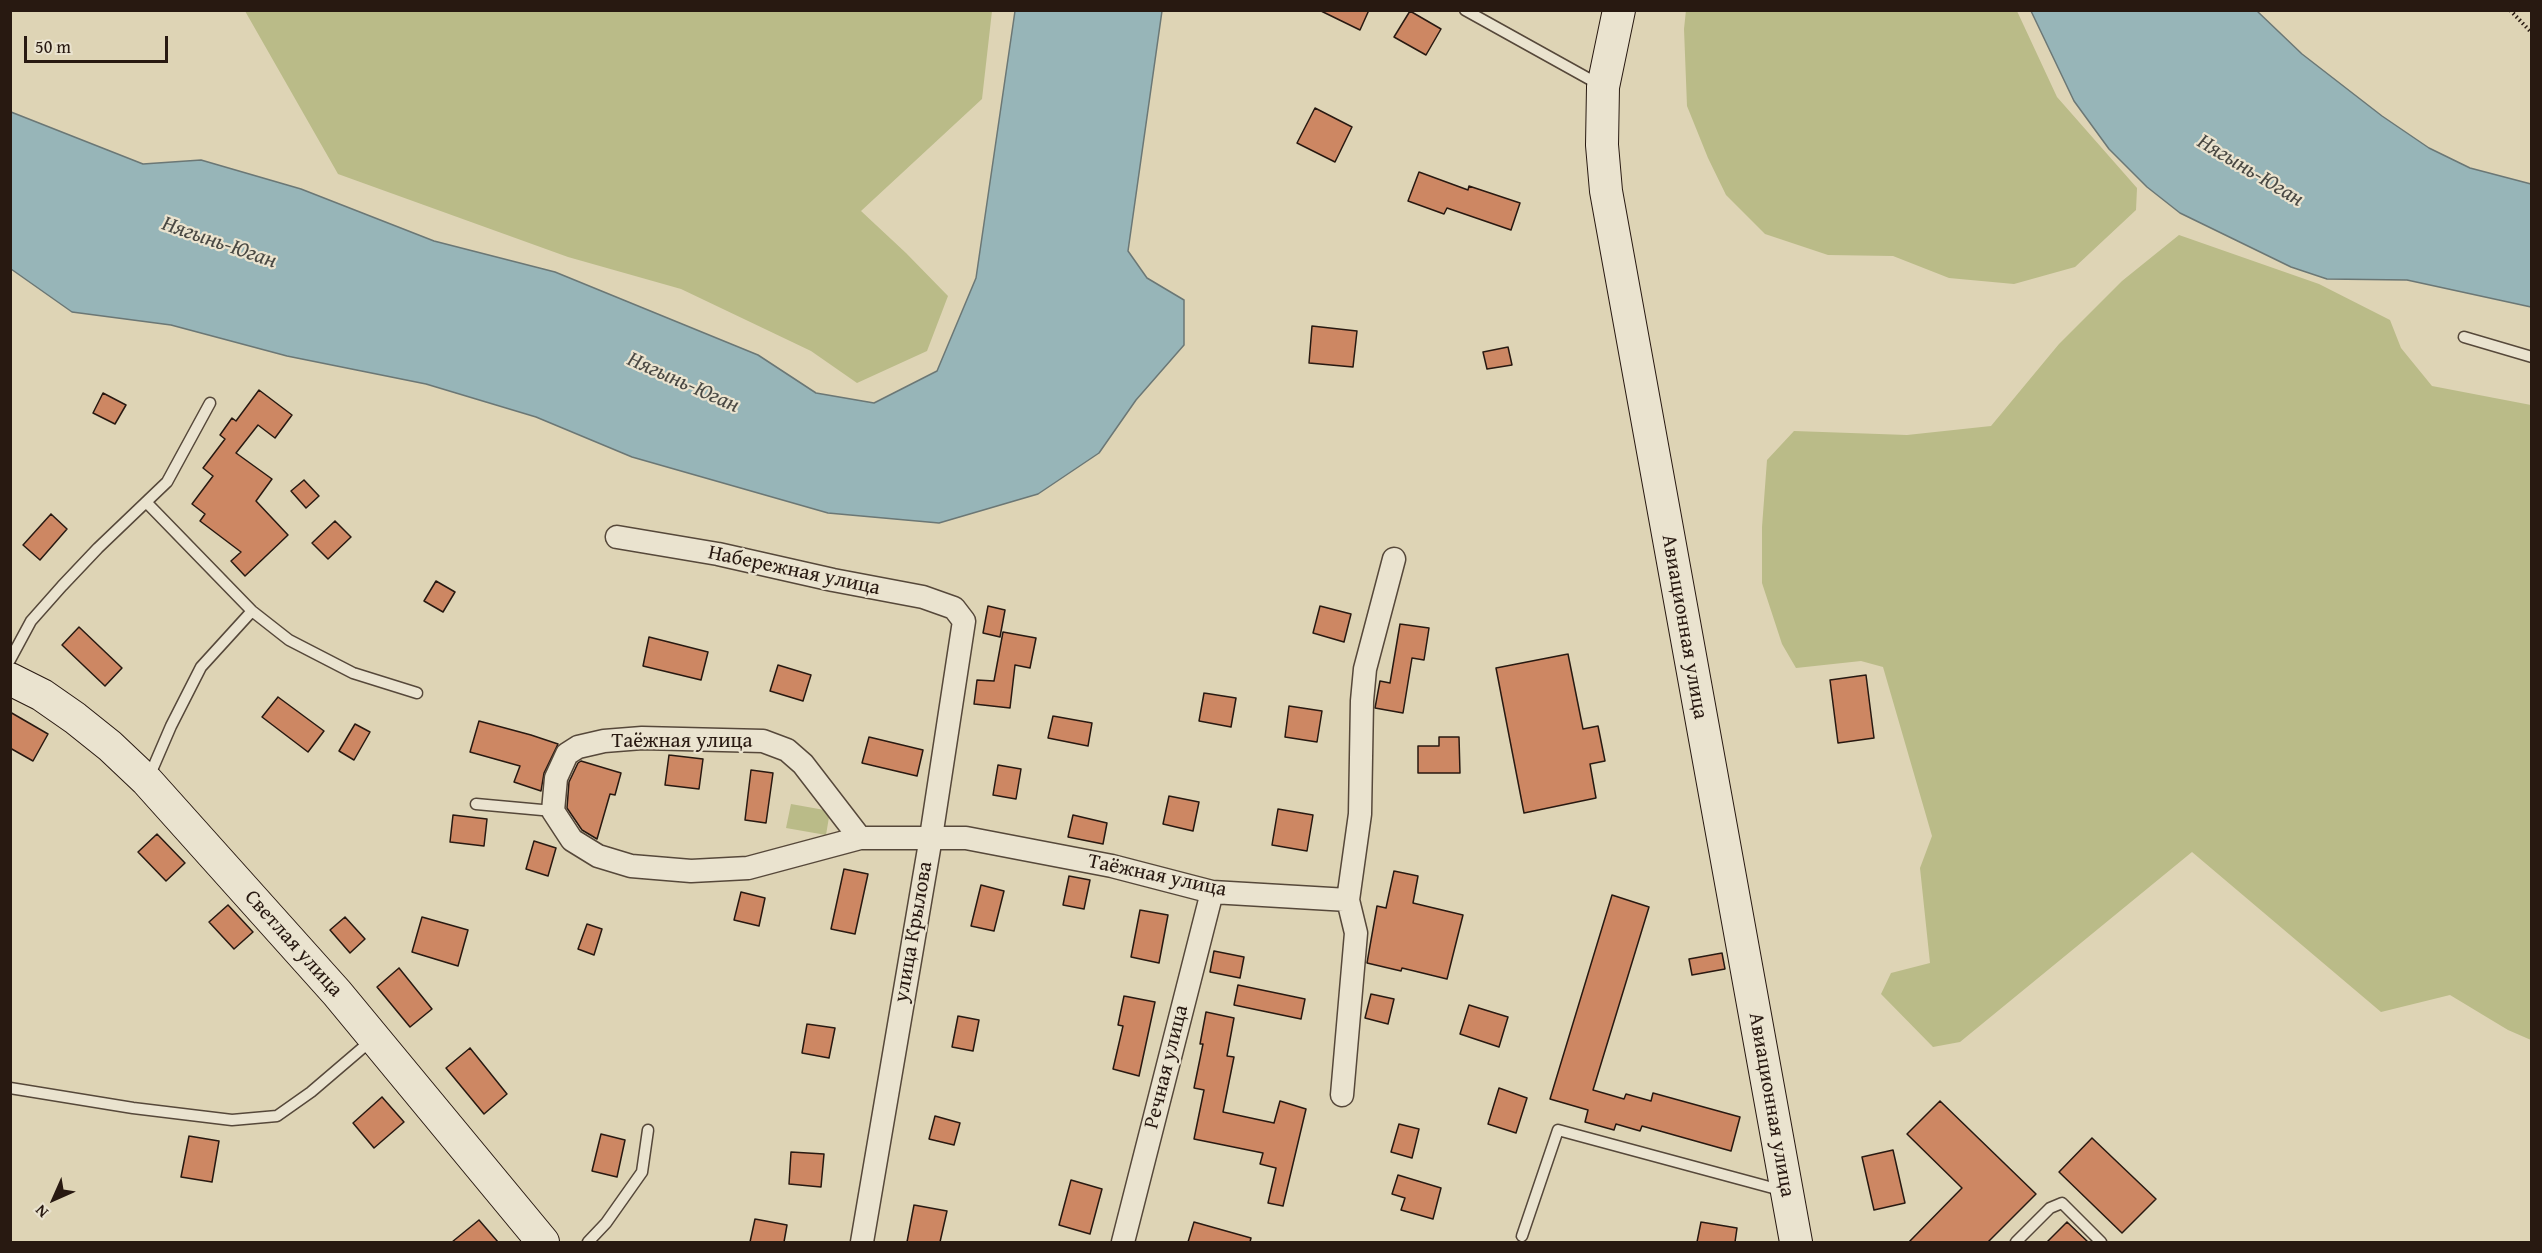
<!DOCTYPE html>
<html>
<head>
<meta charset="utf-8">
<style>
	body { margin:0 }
	#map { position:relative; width:2542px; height:1253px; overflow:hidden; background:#ded4b5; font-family:"Gentium Book Plus",serif }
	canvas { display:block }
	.frame { position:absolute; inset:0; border:12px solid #281911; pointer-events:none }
	.north { position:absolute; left:24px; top:1169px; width:60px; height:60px; -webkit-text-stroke:4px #eae3cf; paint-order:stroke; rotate:225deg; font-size:16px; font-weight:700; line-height:24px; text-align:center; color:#281911 }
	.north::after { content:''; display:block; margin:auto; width:21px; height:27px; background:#281911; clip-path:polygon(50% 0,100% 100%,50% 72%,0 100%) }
	.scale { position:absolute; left:24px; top:36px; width:144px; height:27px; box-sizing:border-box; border:3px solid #281911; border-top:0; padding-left:8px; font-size:18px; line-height:21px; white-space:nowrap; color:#281911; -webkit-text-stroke:4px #eae3cf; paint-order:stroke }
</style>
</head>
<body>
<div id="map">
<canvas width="2542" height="1253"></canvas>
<div class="frame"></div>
<div class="north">N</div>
<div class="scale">50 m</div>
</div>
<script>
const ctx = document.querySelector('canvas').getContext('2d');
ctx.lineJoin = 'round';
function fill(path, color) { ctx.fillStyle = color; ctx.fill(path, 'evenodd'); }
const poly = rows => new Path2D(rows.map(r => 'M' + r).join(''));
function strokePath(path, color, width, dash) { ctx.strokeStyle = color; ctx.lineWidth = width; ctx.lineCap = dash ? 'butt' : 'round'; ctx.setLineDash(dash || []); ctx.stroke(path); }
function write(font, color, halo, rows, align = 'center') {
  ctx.font = font + ' "Gentium Book Plus",serif'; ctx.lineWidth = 4.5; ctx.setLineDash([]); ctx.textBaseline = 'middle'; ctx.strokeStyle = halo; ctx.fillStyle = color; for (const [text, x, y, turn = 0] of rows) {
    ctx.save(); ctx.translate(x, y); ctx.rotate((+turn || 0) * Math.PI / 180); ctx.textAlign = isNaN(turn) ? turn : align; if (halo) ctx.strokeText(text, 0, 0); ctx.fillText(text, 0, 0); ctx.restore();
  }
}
const green = poly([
	[1686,10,2017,11,2057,97,2137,188,2136,210,2075,267,2014,284,1949,278,1893,256,1828,255,1765,234,1726,195,1708,158,1687,106,1684,29],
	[245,11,992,11,982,99,861,211,906,253,948,296,927,351,857,383,811,351,681,289,568,257,338,174],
	[2179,235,2319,284,2390,320,2401,348,2432,386,2531,405,2531,1040,2508,1030,2450,995,2381,1012,2192,852,1960,1042,1933,1047,1881,994,1891,973,1930,963,1920,868,1932,836,1883,667,1861,661,1796,668,1782,644,1762,583,1762,527,1767,460,1794,431,1907,435,1991,426,2059,344,2122,281],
	[791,804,830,811,826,835,786,828]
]);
const water = poly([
	[1015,11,1162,11,1128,251,1147,278,1184,300,1184,345,1136,400,1099,453,1038,494,939,523,828,513,632,457,536,417,426,384,287,356,171,325,72,312,11,269,11,112,143,164,201,160,301,189,434,241,555,272,758,355,816,393,874,403,937,371,976,278,1015,11],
	[2031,11,2257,11,2302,54,2382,116,2429,148,2470,168,2531,184,2531,307,2407,280,2327,279,2291,267,2180,213,2147,187,2109,149,2074,101,2031,11]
]);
const building = poly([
	[1319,10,1369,10,1360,30,1319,10],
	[1410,11,1441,29,1426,55,1394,37,1410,11],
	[1315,108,1352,127,1335,162,1297,143,1315,108],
	[1419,172,1468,190,1469,186,1520,203,1511,230,1447,208,1444,214,1408,201,1419,172],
	[1312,326,1357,331,1353,367,1309,363,1312,326],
	[1508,347,1512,365,1487,369,1483,352,1508,347],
	[259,390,292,415,275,438,258,425,236,453,272,479,256,501,288,535,245,576,231,561,241,552,200,521,205,514,192,504,213,476,203,468,225,439,220,435,232,418,236,421,259,390],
	[103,393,126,405,115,424,93,413,103,393],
	[304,480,319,496,306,508,291,491,304,480],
	[51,514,67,529,40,560,23,545,51,514],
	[335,521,351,537,328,559,312,543,335,521],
	[436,581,455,592,443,612,424,601,436,581],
	[988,606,1005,610,1000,637,983,633,988,606],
	[1320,606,1351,614,1344,642,1313,633,1320,606],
	[1400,624,1429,628,1424,660,1412,658,1403,713,1375,708,1380,681,1390,683,1400,624],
	[79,627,122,668,105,686,62,645,79,627],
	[1003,632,1036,638,1030,668,1015,665,1010,708,974,704,977,680,994,681,1003,632],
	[649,637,708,652,701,680,643,666,649,637],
	[1568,654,1583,729,1598,726,1605,761,1590,764,1596,798,1524,813,1496,668,1568,654],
	[778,665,811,675,803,701,770,691,778,665],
	[1866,675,1874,738,1838,743,1830,680,1866,675],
	[1204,693,1236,698,1231,727,1199,721,1204,693],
	[278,697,324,731,308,752,262,717,278,697],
	[1289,706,1322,711,1317,742,1285,737,1289,706],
	[10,712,48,734,33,761,10,748,10,712],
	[1053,716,1092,723,1088,746,1048,738,1053,716],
	[479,721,531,735,558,744,544,773,541,791,514,782,520,766,470,752,479,721],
	[355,724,370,732,354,760,339,751,355,724],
	[869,737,923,750,917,776,862,763,869,737],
	[1439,737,1459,737,1460,773,1418,773,1418,746,1439,746,1439,737],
	[669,755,703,759,699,789,665,785,669,755],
	[581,761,621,773,615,795,610,794,597,839,582,830,567,808,569,782,578,763,581,761],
	[998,765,1021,769,1016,799,993,795,998,765],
	[751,770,773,773,766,823,745,820,751,770],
	[1169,796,1199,802,1193,831,1163,824,1169,796],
	[1278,809,1313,815,1307,851,1272,845,1278,809],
	[453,815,487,819,484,846,450,842,453,815],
	[1073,815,1107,823,1103,844,1068,837,1073,815],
	[157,834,185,863,166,881,138,852,157,834],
	[534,841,556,848,548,876,526,869,534,841],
	[844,869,868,874,855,934,831,929,844,869],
	[1394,871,1418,876,1413,903,1463,915,1447,979,1402,968,1401,971,1367,963,1377,906,1386,908,1394,871],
	[1069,876,1090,880,1084,909,1063,905,1069,876],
	[981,885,1004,891,994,931,971,926,981,885],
	[741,892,765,898,759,926,734,920,741,892],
	[1612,895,1649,907,1593,1090,1624,1099,1626,1094,1651,1101,1653,1093,1740,1117,1731,1151,1642,1126,1640,1131,1616,1124,1614,1130,1585,1122,1588,1110,1550,1099,1612,895],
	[228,905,253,932,234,949,209,922,228,905],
	[1140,910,1168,915,1159,963,1131,957,1140,910],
	[345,917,365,939,350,953,330,930,345,917],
	[422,917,468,930,458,966,412,952,422,917],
	[587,924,602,929,594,955,578,949,587,924],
	[1214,951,1244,957,1240,978,1210,972,1214,951],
	[1722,953,1725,969,1692,975,1689,959,1722,953],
	[399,968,432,1009,410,1027,377,987,399,968],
	[1238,985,1305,999,1301,1019,1234,1005,1238,985],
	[1371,994,1394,999,1388,1024,1365,1018,1371,994],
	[1124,996,1155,1002,1139,1076,1113,1069,1123,1026,1118,1025,1124,996],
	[1469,1005,1508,1017,1499,1047,1460,1034,1469,1005],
	[1206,1012,1234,1018,1227,1056,1234,1057,1223,1112,1274,1123,1280,1101,1306,1109,1283,1206,1268,1203,1276,1168,1260,1164,1263,1153,1194,1139,1204,1090,1194,1088,1203,1044,1200,1044,1206,1012],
	[958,1016,979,1020,973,1051,952,1047,958,1016],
	[807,1024,835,1028,829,1058,802,1053,807,1024],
	[470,1048,507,1094,484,1114,446,1068,470,1048],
	[1499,1088,1527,1098,1516,1133,1488,1124,1499,1088],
	[382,1097,404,1122,374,1148,353,1123,382,1097],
	[1940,1101,2036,1194,1988,1242,1909,1242,1962,1188,1907,1134,1940,1101],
	[935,1116,960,1123,954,1145,929,1139,935,1116],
	[1399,1124,1419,1129,1412,1158,1391,1152,1399,1124],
	[601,1134,625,1140,617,1177,592,1171,601,1134],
	[189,1136,219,1141,212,1182,181,1177,189,1136],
	[2092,1138,2156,1199,2122,1233,2059,1172,2092,1138],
	[1893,1150,1905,1203,1874,1210,1862,1157,1893,1150],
	[791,1152,824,1154,821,1187,789,1184,791,1152],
	[1398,1175,1441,1188,1433,1219,1401,1210,1405,1198,1392,1194,1398,1175],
	[1071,1180,1102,1189,1090,1234,1059,1225,1071,1180],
	[914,1205,947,1211,940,1242,907,1242,914,1205],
	[755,1219,787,1225,784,1242,750,1242,755,1219],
	[479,1220,498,1242,452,1242,479,1220],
	[1194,1222,1251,1238,1250,1242,1188,1242,1194,1222],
	[1701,1222,1737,1228,1735,1242,1697,1242,1701,1222],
	[2067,1222,2088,1242,2047,1242,2067,1222]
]);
const path = poly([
	[2510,10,2532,33]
]);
const lane = poly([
	[1465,10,1600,85],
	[2464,337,2532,357],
	[147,503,252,611,289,640,353,673,417,693],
	[10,660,31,621,62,586,98,548,167,482,210,403],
	[149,777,171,726,201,667,252,611],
	[476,804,553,811],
	[10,1088,133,1108,232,1120,277,1116,311,1092,373,1039],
	[1522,1236,1558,1130,1784,1191],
	[588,1242,606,1223,642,1172,648,1130],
	[2016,1242,2050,1208,2062,1203,2101,1242]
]);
const street = poly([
	[617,537,718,554,833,580,923,597,954,608,964,621,931,837,862,1242],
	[860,838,803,764,787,750,763,741,642,738,604,741,578,747,567,754,556,778,553,811,572,840,598,856,631,866,691,871,748,868,860,838,966,838,1112,866,1212,892,1348,900,1360,814,1362,701,1365,669,1394,559],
	[1342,1095,1356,933,1348,900],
	[1123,1242,1212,892]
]);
const secondary = poly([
	[1619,10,1603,87,1602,145,1606,191,1796,1242],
	[10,679,42,695,75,718,110,746,147,781,337,993,543,1242]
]);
const streetNames = [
	["Набережная улица",794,571,12],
	["Авиационная улица",1684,627,80],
	["Таёжная улица",682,742],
	["Таёжная улица",1157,876,12],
	["улица Крылова",914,932,-80],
	["Светлая улица",293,944,48],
	["Речная улица",1167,1067,-76],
	["Авиационная улица",1771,1105,80]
];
const waterNames = [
	["Нягынь-Юган",2250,171,31],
	["Нягынь-Юган",219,243,19],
	["Нягынь-Юган",683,383,24]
];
fill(green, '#babb88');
fill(water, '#97b5b8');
strokePath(water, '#6b7775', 1.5);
fill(building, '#cd8763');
strokePath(building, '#281911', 1.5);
strokePath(lane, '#56483a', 13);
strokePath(street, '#56483a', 25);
strokePath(secondary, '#281911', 34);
strokePath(path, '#281911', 4, [1.5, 3]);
strokePath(lane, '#eae3cf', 10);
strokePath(street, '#eae3cf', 22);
strokePath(secondary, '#eae3cf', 32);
write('21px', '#281911', '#eae3cf', streetNames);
write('italic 22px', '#494843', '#eae3cf', waterNames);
</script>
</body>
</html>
